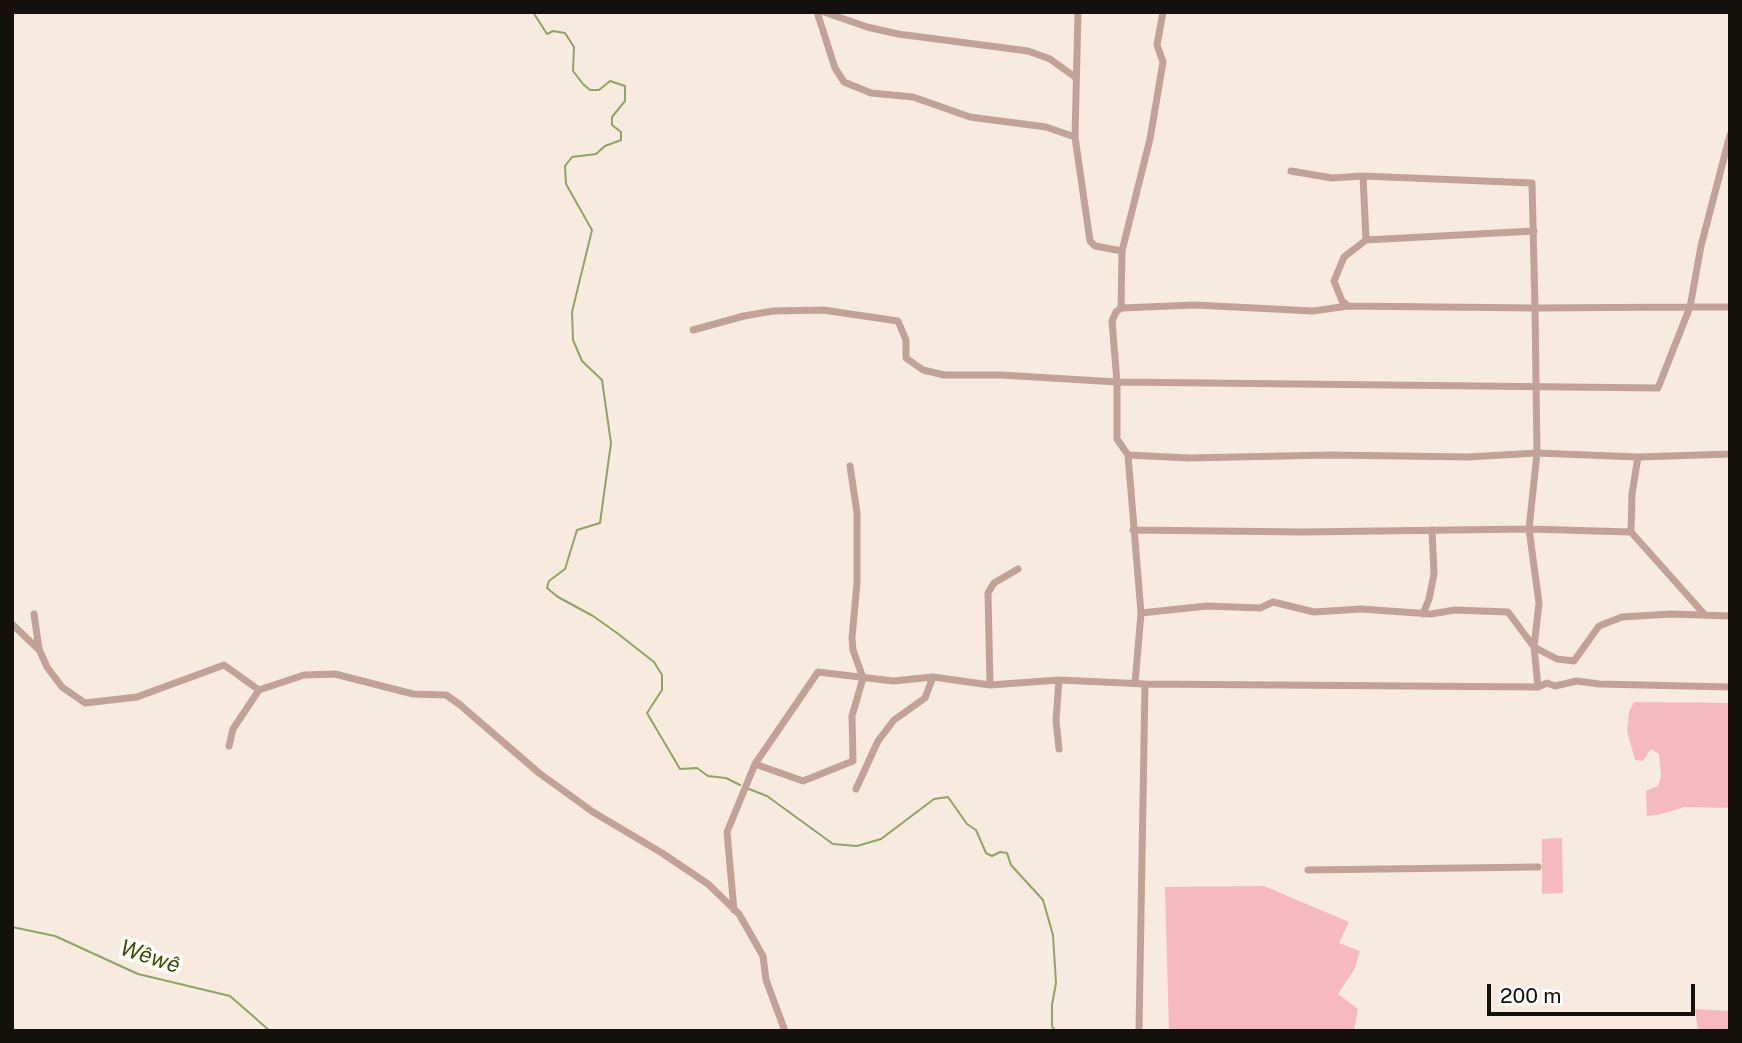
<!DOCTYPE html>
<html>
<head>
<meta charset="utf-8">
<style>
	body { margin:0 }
	#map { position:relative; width:1742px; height:1043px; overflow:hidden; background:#f7ebdf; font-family:"Public Sans",sans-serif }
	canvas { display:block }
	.frame { position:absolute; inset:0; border:14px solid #14100b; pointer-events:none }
	.scale { position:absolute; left:1487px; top:984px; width:208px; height:32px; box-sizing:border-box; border:4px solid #14100b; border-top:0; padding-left:9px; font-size:21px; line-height:24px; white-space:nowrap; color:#14100b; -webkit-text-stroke:5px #fff; paint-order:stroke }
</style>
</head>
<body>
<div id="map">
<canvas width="1742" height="1043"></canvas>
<div class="frame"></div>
<div class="scale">200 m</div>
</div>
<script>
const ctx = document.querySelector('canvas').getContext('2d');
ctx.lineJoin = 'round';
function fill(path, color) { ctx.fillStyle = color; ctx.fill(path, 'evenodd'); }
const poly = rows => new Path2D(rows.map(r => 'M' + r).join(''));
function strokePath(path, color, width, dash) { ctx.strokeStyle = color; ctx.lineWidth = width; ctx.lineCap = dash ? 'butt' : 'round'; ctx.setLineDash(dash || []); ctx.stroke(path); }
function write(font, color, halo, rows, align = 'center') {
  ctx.font = font + ' "Public Sans",sans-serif'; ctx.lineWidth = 7; ctx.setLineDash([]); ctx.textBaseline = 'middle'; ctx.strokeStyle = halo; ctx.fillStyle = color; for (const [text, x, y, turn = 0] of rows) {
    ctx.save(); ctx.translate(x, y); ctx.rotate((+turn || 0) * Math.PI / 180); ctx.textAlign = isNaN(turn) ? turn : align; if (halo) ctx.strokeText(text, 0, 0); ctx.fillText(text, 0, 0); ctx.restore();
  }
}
const green = poly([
	[1634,702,1730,703,1730,808,1685,807,1657,815,1647,816,1646,791,1658,786,1661,776,1659,754,1651,749,1643,761,1635,760,1627,731,1629,712],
	[1562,838,1563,893,1542,894,1542,839],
	[1264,886,1349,922,1339,943,1360,951,1354,970,1338,994,1358,1009,1354,1031,1169,1031,1165,887],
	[1695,1009,1730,1011,1730,1031,1698,1031]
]);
const stream = poly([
	[533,12,547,34,553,31,565,33,574,47,573,71,583,84,590,90,599,90,610,81,625,86,625,101,612,117,612,125,621,132,621,140,605,146,596,154,572,157,565,166,566,184,592,230,572,312,573,340,582,361,602,380,611,443,600,523,577,530,565,569,549,581,547,588,558,597,593,616,617,633,654,662,662,675,662,690,647,713,680,769,697,768,708,776,726,778,740,785],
	[749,789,767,796,833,844,857,846,881,839,934,799,948,797,967,824,976,830,986,853,992,856,1000,852,1007,853,1011,865,1043,900,1053,935,1056,983,1052,1005,1052,1026,1055,1031],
	[12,927,55,936,138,974,230,996,270,1031]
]);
const street = poly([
	[817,12,835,68,844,82,871,93,913,97,970,117,1046,127,1075,137],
	[824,12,867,27,898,34,1028,51,1050,59,1075,77],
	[1078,12,1075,137,1090,241,1095,246,1122,251,1121,308,1116,312,1112,321,1117,382,1117,439,1128,455,1189,458,1330,455,1468,457,1537,453,1638,457,1730,454],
	[1291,171,1332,178,1363,176],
	[1366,240,1534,231],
	[1122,251,1150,139,1163,62,1157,45,1163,12],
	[1348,306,1342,301,1334,281,1344,257,1366,240,1363,176,1532,183,1535,308,1690,307,1701,246,1730,135],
	[1121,308,1195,305,1313,311,1348,306,1535,308,1537,453,1529,529,1303,532,1133,530],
	[693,330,744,316,773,311,823,310,898,321,906,340,906,358,923,370,944,375,1001,375,1117,382,1658,388,1690,307,1730,307],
	[1128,455,1141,613,1135,683],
	[1638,457,1632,494,1631,532,1705,615],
	[1631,532,1529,529,1539,603,1534,647,1538,687,1547,683,1555,686,1577,681,1599,684,1730,687],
	[1141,613,1207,606,1260,608,1273,602,1314,612,1361,609,1431,614,1455,610,1508,612,1534,647,1557,659,1574,661,1599,626,1622,617,1671,614,1730,616],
	[34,614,39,649,47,667,62,687,85,703,137,697,224,665,259,690,304,675,335,674,413,694,446,695,459,704,539,773,593,812,662,853,708,884,739,914,763,956,766,980,785,1031],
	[1423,614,1429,599,1434,574,1432,530],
	[12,624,38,649],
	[1059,680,1056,720,1059,749],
	[990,685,988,593,994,583,1018,569],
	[229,746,233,729,259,690],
	[755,764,803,781,853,761,852,716,863,678,853,650,852,638,857,583,857,513,850,466],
	[856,789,878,741,894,720,925,698,933,677],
	[1308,870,1538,867],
	[734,910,727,832,755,764,818,672,893,681,933,677,990,685,1059,680,1145,684,1538,687],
	[1139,1031,1145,684]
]);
const waterNames = [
	["Wêwê",150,957,18]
];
fill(green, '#f6babe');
strokePath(stream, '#8fa462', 2);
strokePath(street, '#c2a296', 7);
write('italic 23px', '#3d4f00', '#fff', waterNames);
</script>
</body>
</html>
